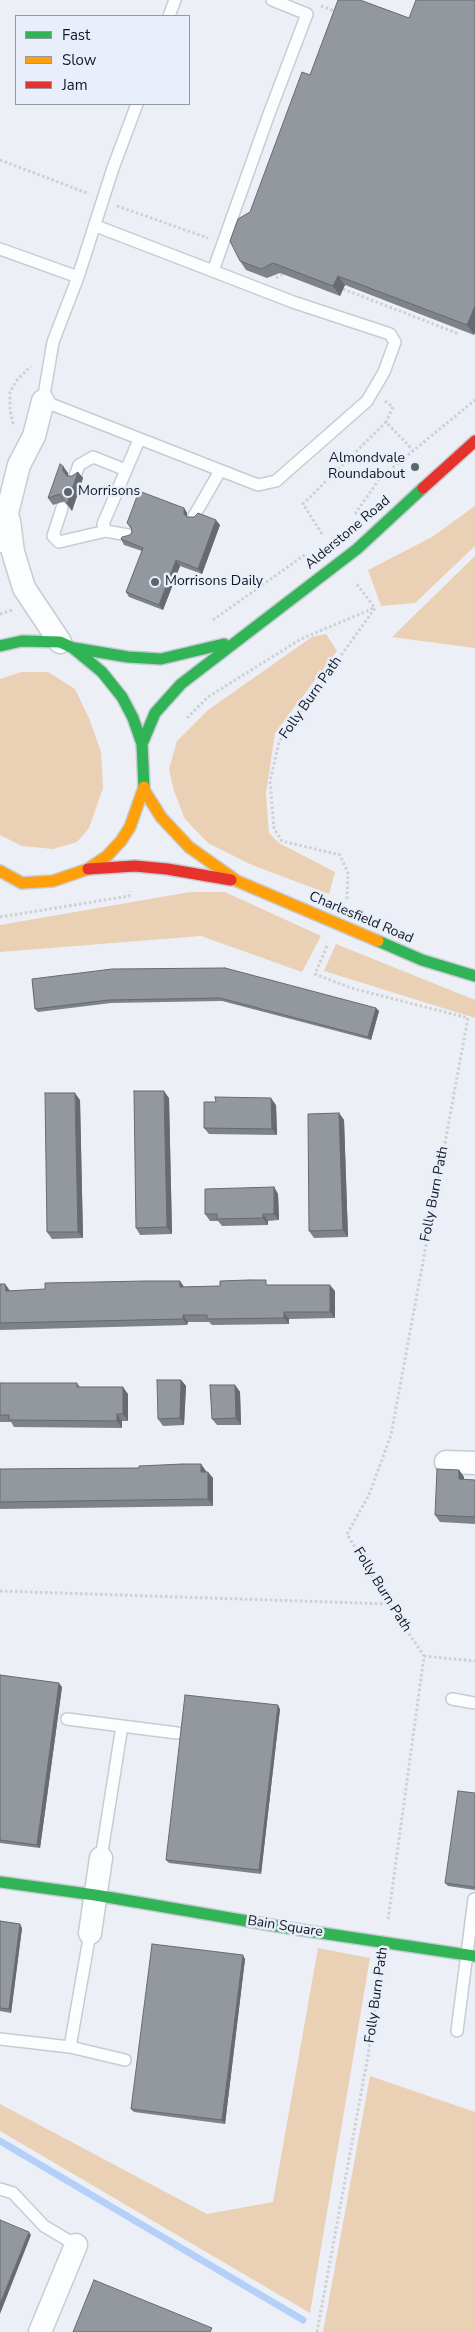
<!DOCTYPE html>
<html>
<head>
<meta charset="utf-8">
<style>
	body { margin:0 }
	#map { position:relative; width:475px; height:2332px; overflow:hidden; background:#ecf0f6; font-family:"Nunito Sans",sans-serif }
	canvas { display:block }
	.legend { position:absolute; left:15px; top:15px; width:175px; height:90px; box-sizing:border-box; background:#e8effa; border:1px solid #9299a4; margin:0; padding:6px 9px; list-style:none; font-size:15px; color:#121822 }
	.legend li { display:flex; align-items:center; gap:10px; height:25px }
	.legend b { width:25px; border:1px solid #9299a4 }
</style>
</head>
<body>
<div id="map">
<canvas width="475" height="2332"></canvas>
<ul class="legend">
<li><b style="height:6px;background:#30b455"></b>Fast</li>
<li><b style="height:6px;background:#ff9f0a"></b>Slow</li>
<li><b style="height:6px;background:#e5322d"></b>Jam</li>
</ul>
</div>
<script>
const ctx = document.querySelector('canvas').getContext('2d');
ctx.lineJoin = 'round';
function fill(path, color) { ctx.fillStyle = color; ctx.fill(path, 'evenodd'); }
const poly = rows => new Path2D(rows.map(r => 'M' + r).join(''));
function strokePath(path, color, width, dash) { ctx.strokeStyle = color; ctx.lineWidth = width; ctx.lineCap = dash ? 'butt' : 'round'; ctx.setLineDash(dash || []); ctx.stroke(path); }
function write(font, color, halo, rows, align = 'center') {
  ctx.font = font + ' "Nunito Sans",sans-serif'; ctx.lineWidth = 5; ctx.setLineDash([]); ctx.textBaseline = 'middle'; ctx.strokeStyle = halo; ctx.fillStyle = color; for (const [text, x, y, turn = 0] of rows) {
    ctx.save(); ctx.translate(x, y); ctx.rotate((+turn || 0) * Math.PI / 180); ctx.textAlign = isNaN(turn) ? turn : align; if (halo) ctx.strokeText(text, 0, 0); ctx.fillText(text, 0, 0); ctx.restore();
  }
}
const green = poly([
	[475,506,475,546,415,603,381,606,368,570,432,537],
	[475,556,475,648,392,637],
	[326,634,337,651,275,733,266,794,269,833,279,843,335,872,329,894,252,865,208,843,185,819,174,791,169,769,177,741,208,710,312,637],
	[21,672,48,672,75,689,89,718,101,752,103,788,89,828,77,842,53,849,22,846,0,835,0,679],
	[190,892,225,892,321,936,302,972,201,936,0,952,0,925],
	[336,944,475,1000,475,1018,324,971],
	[318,1948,370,1958,310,2313,0,2131,0,2104,207,2214,273,2202],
	[370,2076,475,2112,475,2332,323,2332]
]);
const stream = poly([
	[0,2141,303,2320]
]);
const path = poly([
	[321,6,337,12],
	[0,160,87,193],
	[117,206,208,238],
	[276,278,283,274],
	[343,289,459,334],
	[385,401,393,407,386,422],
	[13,424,10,410,10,392,17,380,31,366],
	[355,514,380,478,475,400],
	[322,534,303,504,386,422,413,450],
	[0,614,12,610],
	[213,620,306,554],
	[187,718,208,697,301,639,374,608],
	[347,899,348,873,340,855,282,841,274,829,270,781,279,742,375,608,356,583],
	[0,917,129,896,130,891],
	[327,946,315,974,351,988,468,1018,391,1435,369,1495,347,1534,389,1604,424,1656,388,1920],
	[0,1591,389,1604],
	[424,1656,475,1661],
	[317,2332,368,2056,381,1966]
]);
const lane = poly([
	[169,16,175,0],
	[137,104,113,168,78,277,53,342,43,401,258,485,276,481,367,401,384,372,395,342,390,334,293,302,213,271,269,114,307,14,272,0],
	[96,226,213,271],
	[0,249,78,277],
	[75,476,79,465,93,457,126,470],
	[62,508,53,536,59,542,106,531],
	[194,516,220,471],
	[128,535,106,531,103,524,139,440],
	[452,1699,475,1703],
	[67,1719,177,1733],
	[101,1858,122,1726],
	[457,2031,474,1899],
	[0,2039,70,2047,125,2060],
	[70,2047,90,1933],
	[0,2189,13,2193,44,2226,76,2245]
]);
const street = poly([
	[9,521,13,552,24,588,60,642],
	[0,541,19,465,34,436,43,401],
	[446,1462,475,1463],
	[90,1933,101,1858],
	[40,2332,76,2245]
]);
const fast = poly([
	[0,646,22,641,60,642,73,648,102,672,122,697,133,718,142,744,144,787],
	[74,648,128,657,161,659,224,644],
	[142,744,155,713,181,684,357,549,423,488],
	[378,941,422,960,475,976],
	[0,1882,95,1895,288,1928,475,1956]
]);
const slow = poly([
	[144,790,161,817,189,847,237,881,378,941],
	[0,871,22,883,53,881,88,869,107,856,121,841,130,827,144,787]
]);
const jam = poly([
	[423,488,475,441],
	[88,869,135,866,167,869,231,880]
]);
const wall = poly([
	[475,0,475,332,474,335,345,285,340,296,280,273,267,278,246,270,240,261,250,212,310,75,409,18],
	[78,472,83,478,72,511,65,501,53,505,48,498,68,473,68,476,72,476],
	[184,508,187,513,187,517,220,525,202,574,180,566,163,610,129,597,126,592,142,551,124,545,121,539,130,535,132,532,131,529,127,523],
	[32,979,376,1008,379,1011,371,1040,222,1001,111,1003,38,1012,35,1009],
	[169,1098,172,1234,140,1235,136,1228],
	[80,1100,83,1238,52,1239,47,1232],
	[216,1102,276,1105,277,1135,209,1134,204,1128],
	[339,1113,344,1120,348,1237,314,1238,309,1231],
	[274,1187,278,1194,279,1220,268,1221,268,1225,222,1226,218,1221,210,1221,205,1214],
	[0,1284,5,1284,10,1291,269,1285,335,1291,335,1318,289,1319,289,1324,212,1325,209,1322,188,1322,187,1325,0,1330],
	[181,1380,186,1386,184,1425,163,1426,158,1419],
	[0,1383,77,1383,80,1387,128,1394,128,1421,122,1421,122,1428,14,1427,11,1422,0,1422],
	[235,1385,240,1392,241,1425,217,1425,212,1419],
	[201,1464,206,1472,213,1478,213,1506,0,1509,0,1469,139,1468],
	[459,1470,464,1477,464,1480,475,1480,475,1524,440,1522,435,1515],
	[0,1675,62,1687,40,1848,0,1843],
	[280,1709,261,1874,169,1863,166,1860],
	[475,1793,475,1890,448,1886,445,1883],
	[0,1921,22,1928,11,2013,0,2011],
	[245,1959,225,2124,134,2112,131,2109]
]);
const shadedWall = poly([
	[338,276,345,285,340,296,333,286],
	[475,306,475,332,474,335,467,325],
	[63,466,68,473,68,478,63,471],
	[78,472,83,478,72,511,67,504],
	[184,508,187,513,187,519,184,514],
	[216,520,220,525,202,574,198,569],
	[176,560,180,566,163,610,159,605],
	[376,1008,379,1011,371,1040,368,1037],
	[164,1091,169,1098,172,1234,167,1227],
	[75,1093,80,1100,83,1238,78,1232],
	[271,1098,276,1105,277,1135,272,1129],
	[339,1113,344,1120,348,1237,343,1230],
	[274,1187,278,1194,279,1220,274,1214],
	[263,1214,268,1221,268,1225,263,1218],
	[180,1281,185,1288,180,1287],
	[5,1284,10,1291,6,1291],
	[330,1285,335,1291,335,1318,330,1312],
	[284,1312,289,1319,289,1324,284,1318],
	[183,1315,188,1322,187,1325,183,1319],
	[181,1380,186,1386,184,1425,180,1418],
	[235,1385,240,1392,241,1425,236,1418],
	[123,1387,128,1394,128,1421,123,1414],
	[117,1414,122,1421,122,1428,117,1421],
	[201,1464,206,1471,206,1479,201,1472],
	[459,1470,464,1477,463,1486,459,1479],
	[208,1472,213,1478,213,1506,208,1499],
	[59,1683,62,1687,40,1848,37,1845],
	[278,1705,280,1709,261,1874,259,1870],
	[20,1924,22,1928,11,2013,9,2009],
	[243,1955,245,1959,225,2124,222,2120],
	[29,2232,31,2235,0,2314,0,2304]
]);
const building = poly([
	[338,0,360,0,409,18,416,0,475,0,475,306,467,325,338,276,333,286,273,263,261,269,240,261,230,241,238,219,250,212,302,72,310,75,338,0],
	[60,464,63,466,63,471,67,476,72,476,78,472,67,504,60,494,48,498,60,464],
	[139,491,184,508,184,514,187,517,194,517,198,513,216,520,198,569,176,560,159,605,126,592,143,548,121,539,122,537,130,535,132,532,131,527,127,523,139,491],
	[225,968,376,1008,368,1037,220,998,109,1000,35,1009,32,979,112,969,225,968],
	[134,1091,164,1091,167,1227,136,1228,134,1091],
	[45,1093,75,1093,78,1232,47,1232,45,1093],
	[215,1097,271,1098,272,1129,204,1128,204,1102,216,1102,215,1097],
	[339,1113,343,1230,309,1231,308,1114,339,1113],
	[274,1187,274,1214,263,1214,263,1218,217,1219,217,1214,205,1214,205,1189,274,1187],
	[249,1280,266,1280,266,1285,330,1285,330,1312,284,1312,284,1318,207,1319,207,1315,183,1315,183,1319,0,1323,0,1284,5,1284,6,1291,45,1289,45,1283,146,1281,180,1281,180,1287,220,1286,220,1281,249,1280],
	[157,1380,181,1380,180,1418,158,1419,157,1380],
	[0,1383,77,1383,77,1387,123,1387,123,1414,117,1414,117,1421,9,1420,9,1415,0,1415,0,1383],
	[210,1385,235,1385,236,1418,212,1419,210,1385],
	[183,1464,201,1464,201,1472,208,1472,208,1499,0,1502,0,1469,139,1468,139,1466,183,1464],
	[437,1469,459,1470,459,1479,475,1480,475,1517,435,1515,437,1469],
	[0,1675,59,1683,37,1845,0,1840,0,1675],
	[185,1695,278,1705,259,1870,166,1860,185,1695],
	[458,1791,475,1793,475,1887,445,1883,458,1791],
	[0,1921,20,1924,9,2009,0,2008,0,1921],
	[152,1944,243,1955,222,2120,131,2109,152,1944],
	[0,2220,29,2232,0,2304,0,2220],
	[94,2280,212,2328,210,2332,73,2332,94,2280]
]);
const markers = [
	[415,467,5,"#5e646c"],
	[68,492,5,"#5e646c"],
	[155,582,5,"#5e646c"]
];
const poiNames = [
	["Almondvale",405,459,"right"],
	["Roundabout",405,475,"right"],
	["Morrisons",78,492],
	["Morrisons Daily",165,582]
];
const streetNames = [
	["Alderstone Road",348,533,-40],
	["Folly Burn Path",311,698,-55],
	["Charlesfield Road",361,918,23],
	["Folly Burn Path",435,1194,-79],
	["Folly Burn Path",382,1590,58],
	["Bain Square",285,1927,9],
	["Folly Burn Path",377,1995,-82]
];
fill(green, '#ead0b5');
strokePath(stream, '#b5d0f8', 7);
strokePath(lane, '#c7ccd3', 14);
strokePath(street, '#c7ccd3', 25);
strokePath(fast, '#c7ccd3', 14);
strokePath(slow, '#c7ccd3', 14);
strokePath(jam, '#c7ccd3', 14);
strokePath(path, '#ced0d2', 3, [2.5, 2.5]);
strokePath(lane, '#fcfdfe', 11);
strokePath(street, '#fcfdfe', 22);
strokePath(fast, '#30b455', 11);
strokePath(slow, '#ff9f0a', 11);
strokePath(jam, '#e5322d', 11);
fill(wall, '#7e8389');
fill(shadedWall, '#676a6f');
fill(building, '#93989f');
strokePath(building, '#676a6f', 1);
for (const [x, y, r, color] of markers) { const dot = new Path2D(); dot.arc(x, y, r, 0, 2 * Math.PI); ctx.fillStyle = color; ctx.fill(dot); strokePath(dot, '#e8effa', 2); }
write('14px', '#121822', '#e8effa', poiNames, 'left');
write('14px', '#121822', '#e8effa', streetNames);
</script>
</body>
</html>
